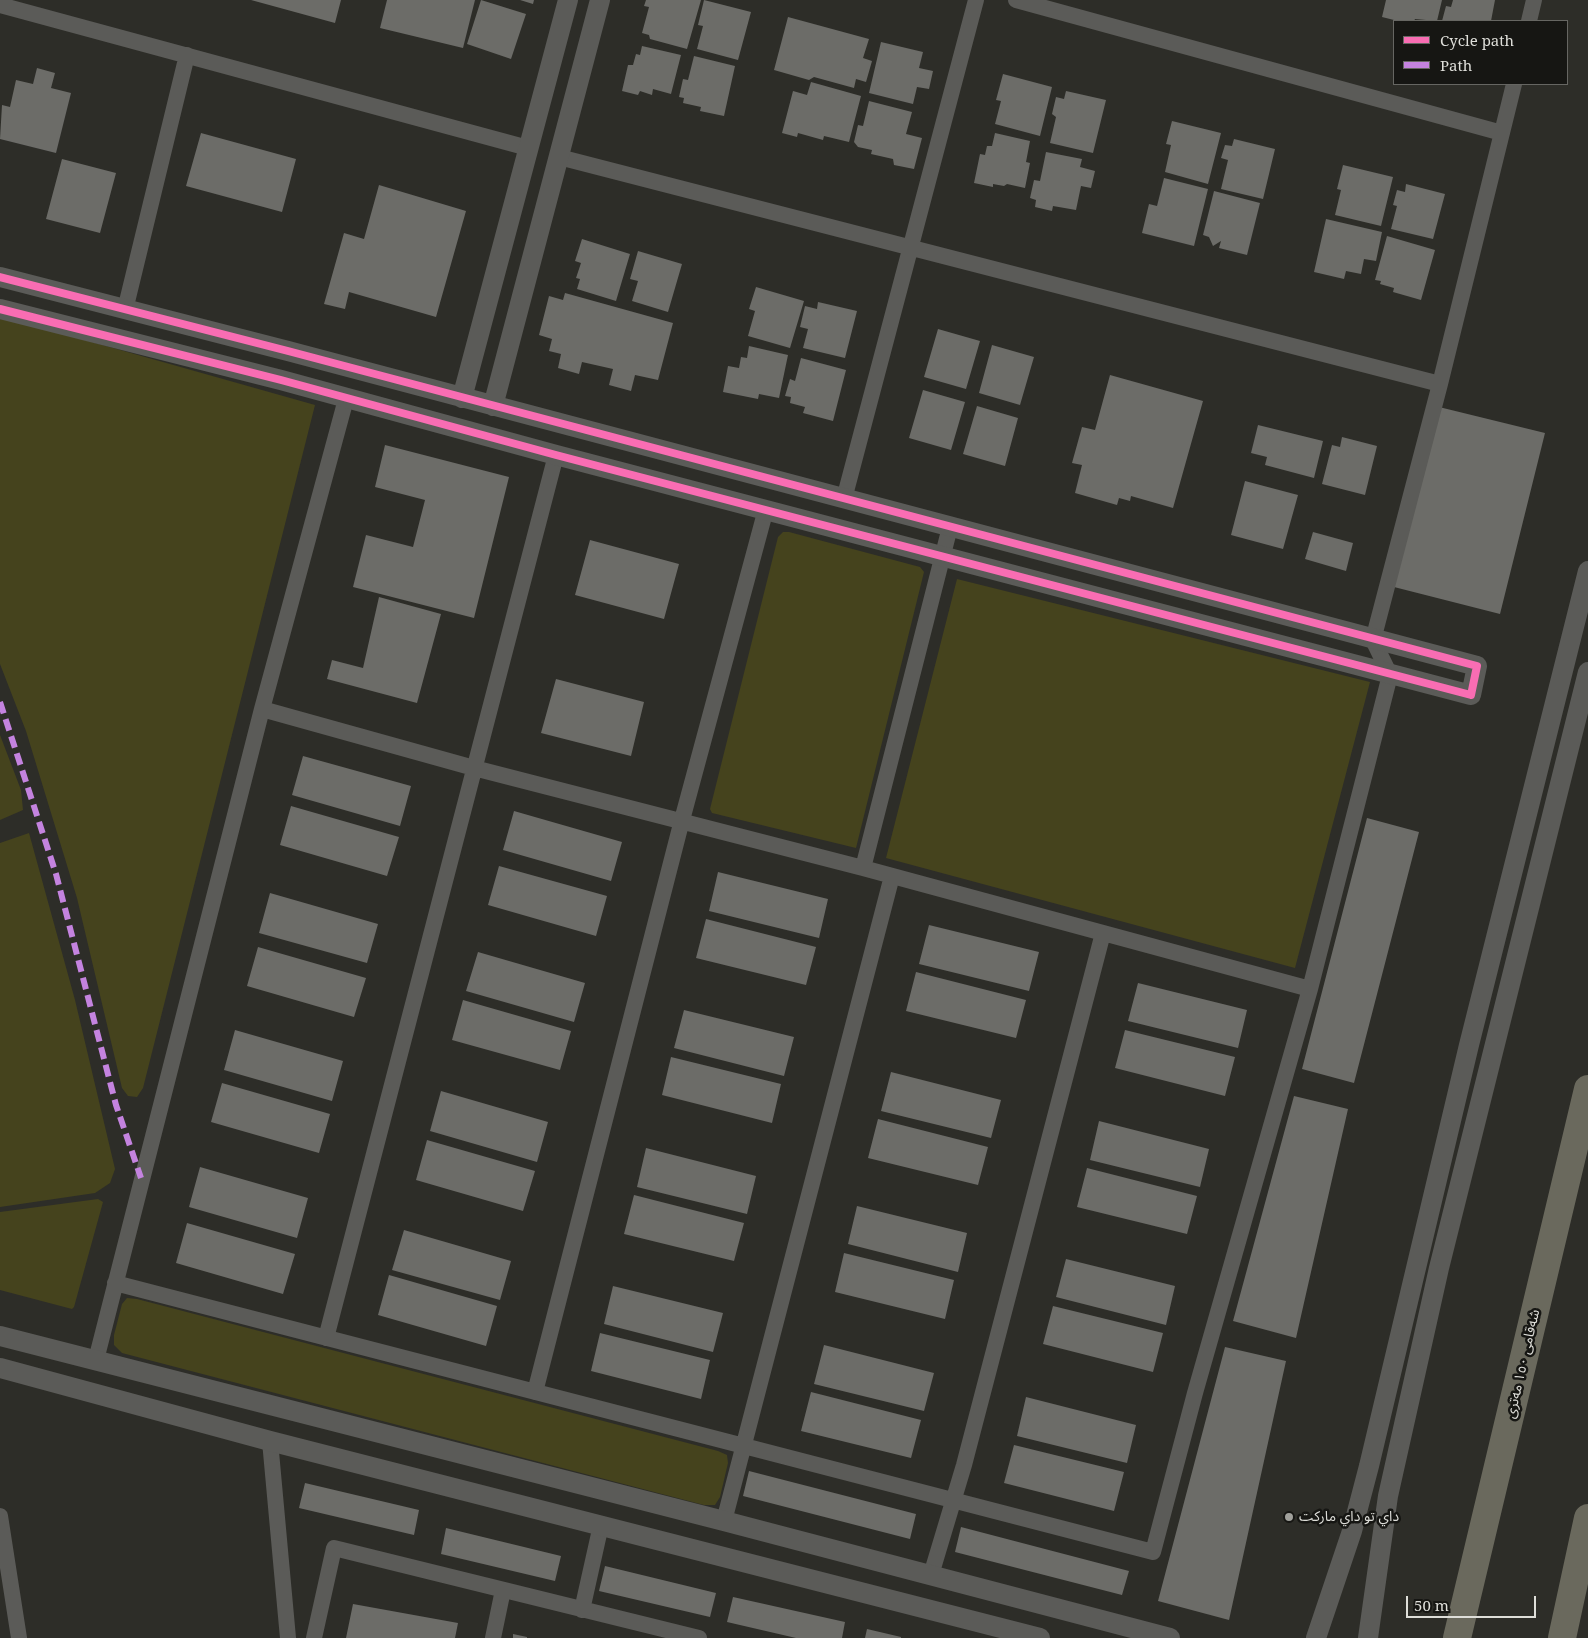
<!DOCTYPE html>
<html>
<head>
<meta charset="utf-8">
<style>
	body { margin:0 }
	#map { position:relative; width:1588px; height:1638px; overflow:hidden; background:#2d2d28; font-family:"Noto Serif",serif }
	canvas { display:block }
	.legend { position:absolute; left:1393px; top:20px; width:175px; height:65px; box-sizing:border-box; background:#161613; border:1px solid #666662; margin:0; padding:6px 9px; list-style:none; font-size:15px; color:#deded9 }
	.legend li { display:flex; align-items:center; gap:10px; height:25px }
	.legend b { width:25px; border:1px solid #666662 }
	.scale { position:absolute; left:1406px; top:1596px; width:130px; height:22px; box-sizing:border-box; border:2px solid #deded9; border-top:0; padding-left:6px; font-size:15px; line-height:18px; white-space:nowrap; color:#deded9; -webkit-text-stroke:4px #161613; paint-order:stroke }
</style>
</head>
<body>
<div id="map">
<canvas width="1588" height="1638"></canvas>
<ul class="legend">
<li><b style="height:6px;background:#f96db3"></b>Cycle path</li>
<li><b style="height:6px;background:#c483df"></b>Path</li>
</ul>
<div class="scale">50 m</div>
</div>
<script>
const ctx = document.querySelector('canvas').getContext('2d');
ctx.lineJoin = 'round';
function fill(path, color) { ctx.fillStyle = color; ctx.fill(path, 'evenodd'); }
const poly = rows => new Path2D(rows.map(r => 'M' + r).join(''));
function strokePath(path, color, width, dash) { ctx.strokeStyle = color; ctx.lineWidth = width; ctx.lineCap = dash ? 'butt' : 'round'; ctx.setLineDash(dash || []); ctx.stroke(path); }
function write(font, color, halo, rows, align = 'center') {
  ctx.font = font + ' "Noto Serif","Noto Sans Arabic",serif'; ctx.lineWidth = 5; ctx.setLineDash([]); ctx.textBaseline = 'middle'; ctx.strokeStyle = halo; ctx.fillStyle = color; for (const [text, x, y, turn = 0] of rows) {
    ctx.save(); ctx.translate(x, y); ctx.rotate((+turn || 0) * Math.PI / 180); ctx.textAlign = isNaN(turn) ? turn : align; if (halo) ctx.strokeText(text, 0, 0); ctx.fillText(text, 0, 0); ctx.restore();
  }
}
const green = poly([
	[0,316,315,405,143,1088,137,1097,128,1096,122,1088,77,898,26,731,0,664],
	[783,532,789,532,920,567,924,572,856,848,712,813,710,809,778,537],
	[957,579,1370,682,1295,968,886,858],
	[0,735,21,790,23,810,0,820],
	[29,833,75,1000,115,1169,110,1183,95,1193,0,1207,0,843],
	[98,1199,103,1202,74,1307,72,1309,0,1290,0,1212],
	[127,1298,137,1299,718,1451,727,1455,728,1463,720,1497,715,1505,704,1505,122,1353,114,1345,114,1335,122,1304]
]);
const building = poly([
	[251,0,341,0,335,23],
	[387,0,475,0,463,48,380,28],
	[481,0,526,14,511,59,467,44],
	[520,0,534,0,533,4],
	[646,0,701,0,687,49,650,39,649,35,642,33,649,7,644,6],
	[704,0,751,12,738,60,697,49,703,26,698,25],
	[1386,0,1442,0,1437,21,1415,19,1414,21,1398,21,1382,17],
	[1453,0,1495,0,1491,21,1442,21,1446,6,1451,7],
	[788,17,869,39,863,58,872,61,866,82,856,79,854,88,814,77,809,80,774,70],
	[881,42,923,52,919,68,933,71,929,89,917,87,913,104,869,93],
	[642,46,681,55,671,94,653,89,652,95,640,91,638,95,622,91,628,65,633,65,636,54,640,55],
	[694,56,735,66,724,116,700,111,701,107,683,103,684,98,679,97,683,79,688,80],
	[37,68,55,73,51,88,71,93,56,153,0,139,2,105,10,107,16,80,33,84],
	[1003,74,1052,87,1040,136,995,124,1001,101,996,100],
	[811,82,861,96,849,142,824,136,823,140,798,133,797,137,782,133,793,91,807,95],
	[1066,91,1106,100,1093,153,1050,143,1056,117,1052,114,1056,97,1064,99],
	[869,101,912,112,906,134,922,138,914,169,894,165,893,159,871,154,872,150,858,147,854,142,858,125,863,126],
	[1172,121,1221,133,1208,184,1165,172,1171,145,1166,144],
	[201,133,296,159,282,212,186,186],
	[995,133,1030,141,1026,162,1030,163,1025,188,1007,184,1004,186,993,184,993,187,974,183,980,154,985,155,987,146,992,146],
	[1234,139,1275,149,1263,199,1221,189,1228,160,1221,158,1225,145,1232,146],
	[1046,152,1082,159,1080,167,1095,171,1091,188,1081,186,1076,210,1053,206,1052,211,1035,207,1036,200,1030,198,1034,180,1040,181],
	[62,159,116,173,100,233,46,219],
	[1343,165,1393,177,1381,226,1335,215,1341,190,1337,189],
	[1164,178,1208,189,1194,246,1142,233,1149,204,1157,206],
	[1406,184,1445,194,1433,239,1391,229,1397,206,1393,205,1397,190,1405,192],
	[379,185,466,211,436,317,349,292,345,309,324,304,344,233,364,239],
	[1214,191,1260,203,1247,255,1219,248,1221,241,1213,246,1209,237,1203,235],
	[1326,219,1382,232,1376,261,1364,259,1361,274,1346,271,1344,279,1314,272],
	[1387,236,1435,250,1421,300,1393,292,1394,288,1380,284,1381,281,1375,280],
	[582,239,630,254,616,301,577,289,580,279,576,278,581,263,575,261],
	[638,251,682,264,668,312,632,301,638,281,630,279],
	[756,287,804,301,790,348,748,336,755,311,749,309],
	[565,293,673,323,658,380,635,375,631,391,609,385,613,369,582,362,579,374,558,368,561,354,549,351,552,339,539,335,549,296,563,300],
	[818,302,857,311,845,358,803,348,808,329,800,327,805,306,817,309],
	[938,329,980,341,966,389,924,377],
	[992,345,1034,357,1020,405,979,393],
	[749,346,788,355,779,398,759,394,758,399,723,392,728,366,739,368,741,357,747,358],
	[801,358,846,370,833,421,803,413,805,407,790,403,791,397,785,396,790,379,795,381],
	[1110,375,1203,401,1173,508,1131,496,1130,501,1119,498,1117,505,1075,493,1082,465,1072,463,1082,427,1095,430],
	[923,390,965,402,951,450,909,438],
	[977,406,1018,418,1005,466,963,454],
	[1439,407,1545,433,1500,614,1394,587],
	[1258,425,1323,441,1314,478,1265,465,1267,457,1251,453],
	[1342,437,1377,446,1365,495,1322,484,1332,445,1340,447],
	[385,445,509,477,474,618,353,587,366,535,413,547,425,500,375,487],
	[1245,481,1298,495,1283,549,1231,535],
	[1313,532,1353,543,1346,571,1305,559],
	[590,540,679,564,664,619,575,595],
	[379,597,441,614,417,703,327,679,332,660,363,668],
	[556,679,644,702,631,756,541,733],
	[303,756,411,786,400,826,292,795],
	[291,806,399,837,387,876,280,845],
	[514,811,622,842,611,881,503,850],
	[1367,818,1419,832,1354,1083,1302,1069],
	[499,866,607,896,596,936,488,905],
	[718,872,828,899,819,938,709,911],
	[270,893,378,924,367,963,259,933],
	[706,919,816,947,806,985,696,958],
	[929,925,1039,952,1029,991,919,964],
	[258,947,366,978,354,1017,247,986],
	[478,952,585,983,574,1022,466,991],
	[916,972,1026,1000,1016,1038,906,1011],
	[1138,983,1247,1010,1238,1048,1128,1021],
	[463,1000,571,1031,560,1070,452,1040],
	[684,1010,794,1037,784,1076,674,1048],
	[235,1030,343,1061,332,1101,224,1070],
	[1125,1030,1235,1057,1225,1096,1115,1068],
	[671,1057,781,1084,772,1123,662,1095],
	[891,1072,1001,1100,991,1138,881,1111],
	[222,1083,330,1114,319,1153,211,1122],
	[441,1091,548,1122,537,1162,430,1131],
	[1294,1096,1348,1109,1296,1338,1233,1321],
	[878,1119,988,1147,978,1185,868,1158],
	[1099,1121,1209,1149,1200,1187,1090,1160],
	[427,1140,535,1171,523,1211,416,1180],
	[646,1148,756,1176,747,1214,637,1187],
	[200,1167,308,1198,297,1238,189,1207],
	[1087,1168,1197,1196,1187,1234,1077,1207],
	[634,1195,744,1223,734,1261,624,1234],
	[857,1206,967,1233,958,1272,848,1244],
	[187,1223,295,1254,283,1294,176,1263],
	[404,1230,511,1261,500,1300,392,1270],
	[844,1253,954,1280,945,1319,835,1292],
	[1066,1259,1175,1286,1166,1325,1056,1297],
	[389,1275,497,1306,486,1346,378,1315],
	[613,1286,723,1313,713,1352,604,1324],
	[1053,1306,1163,1333,1153,1372,1043,1344],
	[600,1333,710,1360,701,1399,591,1371],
	[824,1345,934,1373,924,1411,814,1384],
	[1225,1347,1286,1361,1229,1620,1158,1601],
	[811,1392,921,1420,911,1458,801,1431],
	[1026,1397,1136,1425,1127,1463,1017,1436],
	[1014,1445,1124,1472,1114,1511,1004,1483],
	[749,1471,916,1514,910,1539,743,1496],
	[305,1483,419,1510,414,1535,299,1508],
	[961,1527,1129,1571,1122,1595,955,1552],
	[446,1528,561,1556,555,1581,441,1554],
	[605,1566,716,1593,710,1617,599,1591],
	[733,1597,845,1622,842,1638,796,1638,727,1622],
	[353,1604,458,1623,455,1638,346,1638],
	[867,1629,901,1637,901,1638,865,1638],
	[513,1634,527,1637,527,1638,513,1638]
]);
const minor = poly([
	[1016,0,1502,133],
	[0,5,528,148],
	[1529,21,1534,0],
	[559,157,1440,384],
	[125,310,187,55],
	[844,499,976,0],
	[262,709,474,768,863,868,1310,989],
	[863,868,950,527],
	[115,1283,1153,1552,1195,1393,1310,989,1390,675,1373,640,1440,384,1514,84],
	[326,1338,556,455],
	[96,1360,262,709,346,399],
	[535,1392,682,820,766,509],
	[270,1441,288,1638],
	[0,1516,19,1638],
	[724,1521,892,876],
	[931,1575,964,1465,1103,933],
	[582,1610,601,1525],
	[314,1638,334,1548,699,1638],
	[493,1638,503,1590]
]);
const tertiary = poly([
	[0,277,288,351,1477,666,1471,695,556,455,281,380,0,309],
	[462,398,568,0],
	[493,406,600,0],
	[0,1336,724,1521,1170,1638],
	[0,1368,270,1441,1040,1638],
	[1316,1638,1352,1531,1369,1466,1469,1045,1588,571],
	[1368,1638,1388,1496,1439,1268,1588,672]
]);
const motorway = poly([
	[1457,1638,1588,1089],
	[1562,1638,1588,1518]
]);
const quiet = poly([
	[0,702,56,874,116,1105,141,1178]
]);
const cycleway = poly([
	[0,277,288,351,1477,666,1471,695,556,455,281,380,0,309]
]);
const markers = [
	[1289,1517,5,"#a0a09b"]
];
const streetNames = [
	["شەقامی ١٥٠ مەتری",1523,1364,-77]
];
const poiNames = [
	["داي تو داي ماركت",1299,1517]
];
fill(green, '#45431d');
fill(building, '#6c6c68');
strokePath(minor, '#5b5b58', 16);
strokePath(tertiary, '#5b5b58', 20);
strokePath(motorway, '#6a695d', 28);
strokePath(quiet, '#c483df', 6, [12, 6]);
strokePath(cycleway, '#f96db3', 8);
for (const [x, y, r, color] of markers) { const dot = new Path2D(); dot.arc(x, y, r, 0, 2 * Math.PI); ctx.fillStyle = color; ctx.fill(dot); strokePath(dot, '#161613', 2); }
write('14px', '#deded9', '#161613', streetNames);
write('14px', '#deded9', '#161613', poiNames, 'left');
</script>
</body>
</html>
